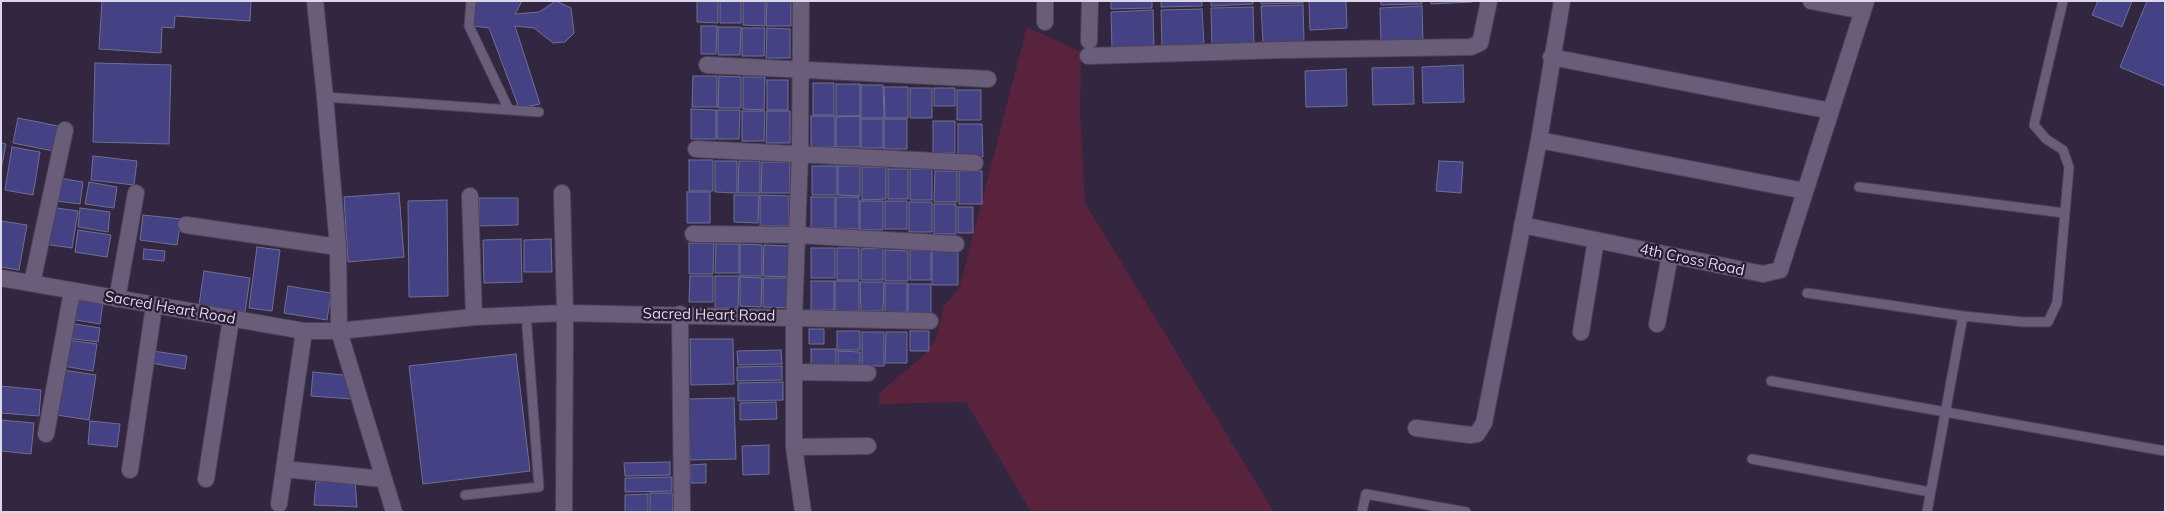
<!DOCTYPE html>
<html>
<head>
<meta charset="utf-8">
<style>
	body { margin:0 }
	#map { position:relative; width:2166px; height:513px; overflow:hidden; background:#332640; font-family:Mulish,sans-serif }
	canvas { display:block }
	.frame { position:absolute; inset:0; border:2px solid #ded7e8; pointer-events:none }
</style>
</head>
<body>
<div id="map">
<canvas width="2166" height="513"></canvas>
<div class="frame"></div>
</div>
<script>
const ctx = document.querySelector('canvas').getContext('2d');
ctx.lineJoin = 'round';
function fill(path, color) { ctx.fillStyle = color; ctx.fill(path, 'evenodd'); }
const poly = rows => new Path2D(rows.map(r => 'M' + r).join(''));
function strokePath(path, color, width, dash) { ctx.strokeStyle = color; ctx.lineWidth = width; ctx.lineCap = dash ? 'butt' : 'round'; ctx.setLineDash(dash || []); ctx.stroke(path); }
function write(font, color, halo, rows, align = 'center') {
  ctx.font = font + ' Mulish,sans-serif'; ctx.lineWidth = 4.5; ctx.setLineDash([]); ctx.textBaseline = 'middle'; ctx.strokeStyle = halo; ctx.fillStyle = color; for (const [text, x, y, turn = 0] of rows) {
    ctx.save(); ctx.translate(x, y); ctx.rotate((+turn || 0) * Math.PI / 180); ctx.textAlign = isNaN(turn) ? turn : align; if (halo) ctx.strokeText(text, 0, 0); ctx.fillText(text, 0, 0); ctx.restore();
  }
}
const green = poly([
	[1027,27,1081,52,1080,112,1085,203,1274,512,1031,512,966,402,879,404,879,393,924,355,935,341,944,306,959,289]
]);
const building = poly([
	[102,1,251,1,250,21,175,16,174,28,162,27,161,53,99,49,102,1],
	[476,1,522,1,515,14,539,12,556,1,571,8,574,33,565,42,553,43,534,28,515,26,540,104,519,108,489,28,473,26,476,1],
	[697,1,718,1,718,23,697,22,697,1],
	[720,1,741,1,741,23,720,23,720,1],
	[743,1,765,1,765,26,743,25,743,1],
	[767,1,791,1,791,26,766,26,767,1],
	[1111,1,1152,1,1152,8,1111,9,1111,1],
	[1161,1,1202,1,1202,6,1161,7,1161,1],
	[1211,1,1253,1,1253,4,1211,6,1211,1],
	[1261,1,1303,1,1303,3,1261,4,1261,1],
	[1309,1,1346,1,1347,28,1310,30,1309,1],
	[1381,1,1422,1,1422,4,1381,5,1381,1],
	[1431,1,1472,1,1472,2,1431,4,1431,1],
	[2098,1,2132,1,2122,27,2092,15,2098,1],
	[2147,1,2165,1,2165,86,2120,67,2147,1],
	[1303,5,1304,42,1263,43,1261,6,1303,5],
	[1422,6,1423,43,1381,44,1380,8,1422,6],
	[1253,7,1254,43,1212,45,1211,8,1253,7],
	[1202,9,1204,45,1162,46,1161,10,1202,9],
	[1153,10,1154,47,1112,48,1111,12,1153,10],
	[701,26,717,26,716,54,701,54,701,26],
	[718,27,741,27,740,55,718,55,718,27],
	[742,28,765,28,764,56,742,56,742,28],
	[767,28,790,29,790,58,766,58,767,28],
	[95,63,171,65,169,144,93,142,95,63],
	[1463,65,1464,102,1423,103,1422,67,1463,65],
	[1413,67,1414,104,1373,105,1372,68,1413,67],
	[1346,69,1347,106,1306,107,1305,71,1346,69],
	[693,76,717,76,717,107,692,107,693,76],
	[719,76,741,77,741,108,718,108,719,76],
	[743,77,765,77,764,110,743,109,743,77],
	[767,80,788,80,788,110,767,110,767,80],
	[813,83,834,83,834,115,813,115,813,83],
	[836,84,860,84,860,116,836,116,836,84],
	[861,85,883,85,884,118,861,118,861,85],
	[884,87,908,87,908,118,885,118,884,87],
	[910,88,932,88,932,118,910,118,910,88],
	[934,88,955,88,955,106,934,106,934,88],
	[957,90,981,90,981,120,957,120,957,90],
	[691,109,716,110,716,139,691,139,691,109],
	[717,110,740,110,739,139,717,139,717,110],
	[742,111,765,111,764,141,742,141,742,111],
	[767,111,790,111,790,143,766,143,767,111],
	[811,116,835,116,835,147,811,147,811,116],
	[860,116,860,147,836,147,836,117,860,116],
	[18,118,58,126,53,151,13,143,18,118],
	[861,119,883,119,883,148,861,148,861,119],
	[884,119,907,119,907,149,884,149,884,119],
	[933,121,955,121,955,153,933,153,933,121],
	[958,124,982,124,983,157,958,157,958,124],
	[1,143,6,144,1,170,1,143],
	[12,147,40,152,33,195,5,190,12,147],
	[93,156,137,161,134,185,91,180,93,156],
	[689,160,713,160,713,191,689,191,689,160],
	[715,161,737,161,737,193,715,192,715,161],
	[739,161,760,161,760,193,738,193,739,161],
	[1439,161,1463,162,1461,193,1436,191,1439,161],
	[762,162,790,162,790,193,761,193,762,162],
	[812,166,837,166,837,195,812,195,812,166],
	[838,166,860,166,860,196,838,195,838,166],
	[862,167,886,167,886,199,862,200,862,167],
	[888,169,908,169,908,199,888,199,888,169],
	[910,169,932,169,932,200,910,200,910,169],
	[935,171,957,171,957,202,934,202,935,171],
	[959,171,982,171,982,204,959,204,959,171],
	[59,178,83,182,80,204,56,201,59,178],
	[89,182,117,187,114,208,85,204,89,182],
	[687,192,710,192,710,223,687,223,687,192],
	[399,193,404,257,348,262,344,197,399,193],
	[734,195,759,195,758,223,734,222,734,195],
	[760,195,789,196,789,226,760,226,760,195],
	[811,197,835,197,835,228,811,228,811,197],
	[836,197,859,197,859,229,836,229,836,197],
	[479,198,518,198,518,225,479,226,479,198],
	[447,200,448,296,409,297,408,201,447,200],
	[860,201,883,201,883,230,860,230,860,201],
	[885,201,907,201,907,229,885,229,885,201],
	[909,202,932,202,932,232,909,232,909,202],
	[934,204,956,204,956,234,934,234,934,204],
	[50,207,78,211,72,248,44,244,50,207],
	[958,207,973,207,973,233,958,233,958,207],
	[80,208,110,212,108,232,78,227,80,208],
	[143,215,181,219,177,245,140,240,143,215],
	[1,221,27,225,19,270,1,267,1,221],
	[78,230,111,235,107,257,75,252,78,230],
	[521,239,522,282,484,283,483,240,521,239],
	[551,239,552,272,524,272,524,240,551,239],
	[689,243,714,243,713,274,689,274,689,243],
	[716,244,739,244,739,273,715,273,716,244],
	[740,244,762,245,762,276,740,276,740,244],
	[764,245,790,246,790,277,763,276,764,245],
	[257,247,280,250,272,311,249,308,257,247],
	[811,248,835,248,835,278,811,278,811,248],
	[837,248,859,248,859,280,837,280,837,248],
	[883,248,883,280,861,280,861,249,883,248],
	[144,249,165,251,164,261,143,259,144,249],
	[885,250,908,251,908,281,885,281,885,250],
	[910,250,931,250,931,280,910,280,910,250],
	[932,251,958,251,958,285,932,285,932,251],
	[204,271,250,278,245,312,199,305,204,271],
	[690,276,713,276,713,302,689,302,690,276],
	[715,276,739,276,738,308,715,308,715,276],
	[740,277,762,278,761,307,740,306,740,277],
	[763,278,789,278,789,308,763,307,763,278],
	[811,281,834,281,834,310,811,310,811,281],
	[835,281,859,281,859,311,835,311,835,281],
	[860,282,884,282,883,311,861,311,860,282],
	[885,283,907,283,907,312,885,312,885,283],
	[908,284,931,284,931,313,908,313,908,284],
	[288,286,331,293,327,320,284,313,288,286],
	[73,298,103,302,100,324,70,319,73,298],
	[69,323,100,328,98,342,67,338,69,323],
	[809,329,824,329,824,344,809,344,809,329],
	[837,331,860,331,860,350,837,350,837,331],
	[910,331,929,331,929,351,910,351,910,331],
	[862,332,884,332,884,366,862,366,862,332],
	[886,332,907,332,907,363,885,363,886,332],
	[690,339,733,339,734,384,691,385,690,339],
	[67,340,97,344,93,371,63,366,67,340],
	[811,349,836,349,836,368,811,368,811,349],
	[781,350,782,364,738,365,737,351,781,350],
	[153,351,187,356,185,369,151,363,153,351],
	[838,351,860,352,860,367,838,367,838,351],
	[516,354,530,471,423,484,409,366,516,354],
	[782,366,782,380,737,381,737,367,782,366],
	[63,370,96,375,89,420,57,415,63,370],
	[313,372,354,376,352,399,311,396,313,372],
	[783,382,783,400,738,401,738,383,783,382],
	[1,386,41,390,39,416,1,413,1,386],
	[734,398,736,459,690,460,689,399,734,398],
	[776,402,777,419,740,420,740,403,776,402],
	[1,420,34,423,31,454,1,451,1,420],
	[90,421,120,424,117,447,88,444,90,421],
	[769,445,769,474,743,475,742,446,769,445],
	[670,462,670,475,625,476,624,463,670,462],
	[706,464,706,483,691,483,690,465,706,464],
	[672,477,672,491,625,492,625,478,672,477],
	[355,480,357,507,314,505,316,482,355,480],
	[650,493,673,493,673,512,650,512,650,493],
	[648,494,648,512,625,512,625,495,648,494]
]);
const service = poly([
	[471,1,469,26,509,110],
	[325,97,539,112],
	[1859,187,2064,213],
	[1807,293,1963,316,1927,512],
	[1963,316,2023,322,2048,322,2057,303,2069,167,2063,150,2046,139,2034,125,2063,1],
	[1771,381,2165,451],
	[1752,459,1930,492],
	[465,495,539,487,526,314],
	[1362,512,1366,494,1466,512]
]);
const minor = poly([
	[315,1,325,97,338,247,339,331,394,512],
	[801,1,800,154,794,317,794,447,803,512],
	[1045,1,1045,22],
	[1811,1,1863,11],
	[1089,41,1090,1],
	[1088,56,1281,50,1471,47,1480,43,1481,39,1489,1],
	[1551,57,1831,111],
	[707,65,988,79],
	[1539,140,1805,191],
	[696,149,975,163],
	[562,193,565,313,564,512],
	[470,196,474,317],
	[186,225,338,247],
	[1522,225,1763,274,1780,270,1866,1],
	[693,234,797,235,956,244],
	[1,278,304,331,339,331,474,317,565,313,930,321],
	[32,283,65,130],
	[117,299,136,193],
	[680,314,682,512],
	[1657,324,1670,255],
	[1581,332,1596,240],
	[794,372,868,373],
	[1416,428,1470,435,1477,434,1484,423,1539,140,1562,1],
	[46,434,72,291],
	[794,447,868,446],
	[284,469,383,479],
	[130,470,154,306],
	[206,479,231,319],
	[279,504,304,331]
]);
const streetNames = [
	["4th Cross Road",1692,260,12],
	["Sacred Heart Road",170,308,10],
	["Sacred Heart Road",709,315,1]
];
fill(green, '#59233e');
fill(building, '#444185');
strokePath(building, '#6f708f', 1);
strokePath(service, '#4d4358', 11);
strokePath(minor, '#4d4358', 18);
strokePath(service, '#6a5d7a', 9);
strokePath(minor, '#6a5d7a', 16);
write('15px', '#ded7e8', '#291d36', streetNames);
</script>
</body>
</html>
